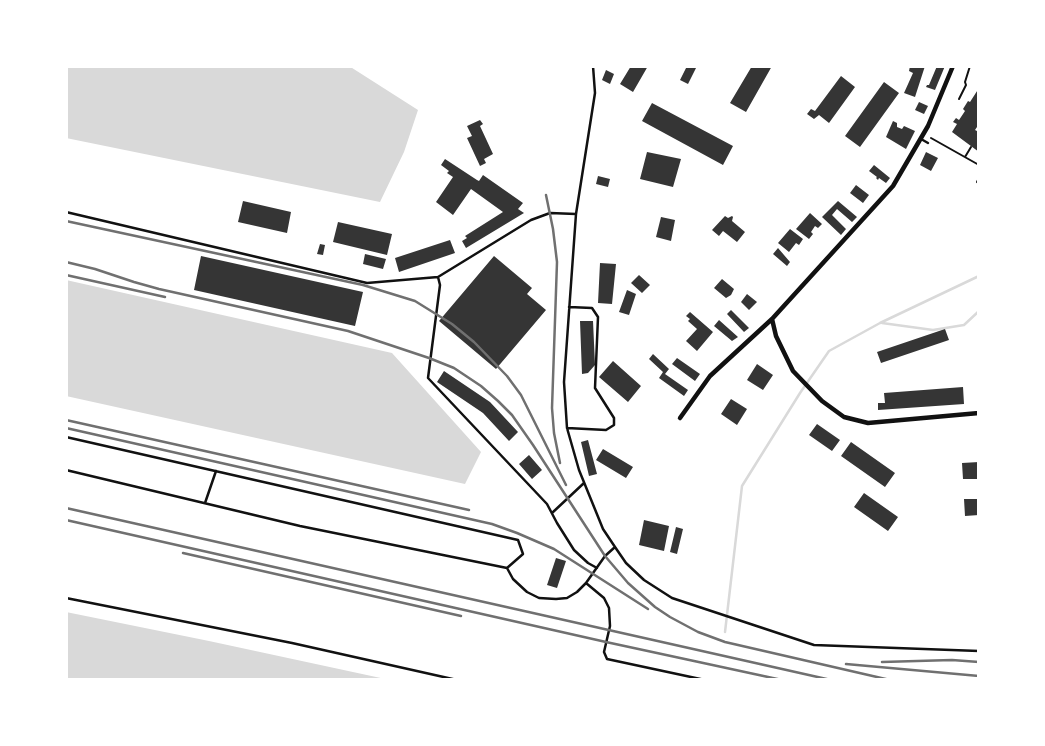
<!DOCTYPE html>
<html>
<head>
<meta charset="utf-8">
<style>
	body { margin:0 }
	#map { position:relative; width:1045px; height:746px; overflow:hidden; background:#fff; font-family:Manrope,sans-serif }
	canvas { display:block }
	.frame { position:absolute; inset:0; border:68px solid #fff; pointer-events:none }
</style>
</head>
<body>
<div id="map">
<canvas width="1045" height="746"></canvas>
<div class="frame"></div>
</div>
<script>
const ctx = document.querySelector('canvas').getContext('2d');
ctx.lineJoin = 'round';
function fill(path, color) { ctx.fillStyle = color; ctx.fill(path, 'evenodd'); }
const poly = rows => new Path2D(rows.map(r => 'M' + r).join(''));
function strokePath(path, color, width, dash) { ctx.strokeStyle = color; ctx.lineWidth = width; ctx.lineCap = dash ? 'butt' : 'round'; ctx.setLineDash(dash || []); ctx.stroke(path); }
const water = poly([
	[66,66,349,66,418,110,404,152,380,202,66,138],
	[66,280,392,353,481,452,465,484,66,396],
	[66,612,209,641,390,680,66,680]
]);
const stream = poly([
	[882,323,933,330,964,325,979,311],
	[725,632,742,486,800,393,829,351,880,323,979,276]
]);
const building = poly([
	[631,66,648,66,633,92,620,84],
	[687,66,697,66,688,84,680,80],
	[752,66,772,66,746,112,730,103],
	[910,66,925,66,915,97,904,93,913,73,909,71],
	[937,66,945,66,935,90,926,87,927,85,929,85],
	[606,70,614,74,610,84,602,80],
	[841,76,855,87,829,123,819,115,814,119,807,114,811,109,815,111],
	[884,82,899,93,860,147,845,136],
	[979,88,979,124,975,130,979,132,979,152,952,132,957,124,953,122,956,118,959,120,965,111,963,109,968,101,970,102],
	[919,102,928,106,924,114,915,110],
	[652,103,733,146,723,165,642,121],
	[480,120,483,124,480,126,493,154,484,159,486,163,480,166,467,138,472,136,467,126],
	[893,121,897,123,897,127,902,129,904,126,915,131,906,149,886,137],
	[647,152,681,159,673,187,640,179],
	[926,152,938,158,931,171,920,165],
	[445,159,477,180,479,181,483,175,523,203,518,209,524,213,466,248,462,241,467,238,465,236,503,212,471,189,453,215,436,202,453,177,447,173,449,171,441,165],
	[874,165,890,178,886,183,879,178,878,180,876,178,877,177,869,171],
	[598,176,610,179,608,187,596,184],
	[856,185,869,195,863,203,850,193],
	[243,201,291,212,287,233,238,222],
	[838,201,857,217,852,222,837,209,832,215,846,229,841,235,822,217],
	[810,213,822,224,818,228,815,226,811,232,813,234,809,239,796,229],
	[725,216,728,218,732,216,733,217,732,221,745,232,737,242,723,231,719,236,712,230],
	[661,217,675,220,671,241,656,237],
	[338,222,392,234,387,255,333,242],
	[790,229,803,239,799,245,796,243,789,252,778,243],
	[450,240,455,253,399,272,395,258],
	[320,244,325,245,323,255,317,254],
	[778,248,790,262,787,266,773,254],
	[365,254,386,259,383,269,363,264],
	[201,256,363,292,355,326,194,290],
	[494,256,532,288,527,294,546,310,496,369,439,321],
	[600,263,616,264,612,304,598,303],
	[639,275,650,285,642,293,631,283],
	[722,279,734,289,731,295,726,298,714,288],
	[627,290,636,294,629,315,619,312],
	[747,294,757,302,749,310,741,302],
	[731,310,749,328,744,332,727,314],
	[690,312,713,332,697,351,686,341,697,329,688,321,690,319,686,316],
	[719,320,738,337,732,341,714,326],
	[580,321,593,321,595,365,588,373,582,374],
	[945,329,949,340,881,363,877,352],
	[653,354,669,369,665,374,688,390,684,396,659,378,663,372,649,359],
	[677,358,700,374,695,381,672,364],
	[613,361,641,386,628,402,599,377],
	[757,364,773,375,763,390,747,380],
	[444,371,490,402,518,432,509,441,483,413,437,382],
	[963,387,964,404,878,410,878,403,885,403,884,393],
	[731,399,747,409,737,425,721,414],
	[817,424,840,440,832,451,809,435],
	[588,440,597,474,589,476,581,442],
	[851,442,895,473,885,487,841,456],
	[603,449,633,467,626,478,596,460],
	[529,455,542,470,532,479,519,464],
	[979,462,979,479,963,479,962,463],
	[864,493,898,517,888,531,854,507],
	[964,499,979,499,979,515,965,516],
	[644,520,669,526,664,551,639,545],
	[676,527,683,529,677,554,670,552],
	[556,558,566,561,557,588,547,585]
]);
const path = poly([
	[959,99,966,85,965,82,970,66],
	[931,138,979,165],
	[965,157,971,147],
	[979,178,977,182,979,183]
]);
const service = poly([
	[593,66,595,93,576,214,564,382,567,428,579,470,603,529,615,547,626,563,644,580,672,598,814,645,979,651],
	[921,139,928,143],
	[66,212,367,283,438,277,531,220,550,213,576,214],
	[438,277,440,285,428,378,547,504,557,523,574,550,588,563,597,568],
	[567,428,606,430,614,425,614,418,595,388,598,317,592,308,569,307],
	[66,437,518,540,523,554,507,568],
	[66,470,300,526,507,568,513,579,527,592,539,598,556,599,567,598,577,592,586,583,605,556,615,547],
	[205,503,216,471],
	[552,513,584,483],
	[586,583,604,598,609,608,610,626,604,652,607,659,705,680],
	[66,598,292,643,457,680]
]);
const minor = poly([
	[772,319,776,336,793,371,822,401,844,417,868,423,979,413],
	[680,418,710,376,772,319,893,186,928,126,953,66]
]);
const rail = poly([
	[546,195,553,229,557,262,552,408,554,433,560,463],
	[66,221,363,285,415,301,452,324,474,342,507,376,521,395,566,485],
	[66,262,95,269,134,282,159,289,348,331,429,358,454,368,481,386,498,401,512,415,533,445,605,556,628,583,655,607,670,617,698,632,725,642,890,680],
	[66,275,165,297],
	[66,420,469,510],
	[66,428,492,524,517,533,554,549,648,609],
	[66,508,831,680],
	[66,520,606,642,782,680],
	[183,553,461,616],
	[882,662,952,660,979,662],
	[846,664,979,676]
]);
fill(water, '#d9d9d9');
strokePath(stream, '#d9d9d9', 2.5);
fill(building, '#353535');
strokePath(path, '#111', 2);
strokePath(service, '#111', 2.5);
strokePath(minor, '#111', 4.5);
strokePath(rail, '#707070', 2.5);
</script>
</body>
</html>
